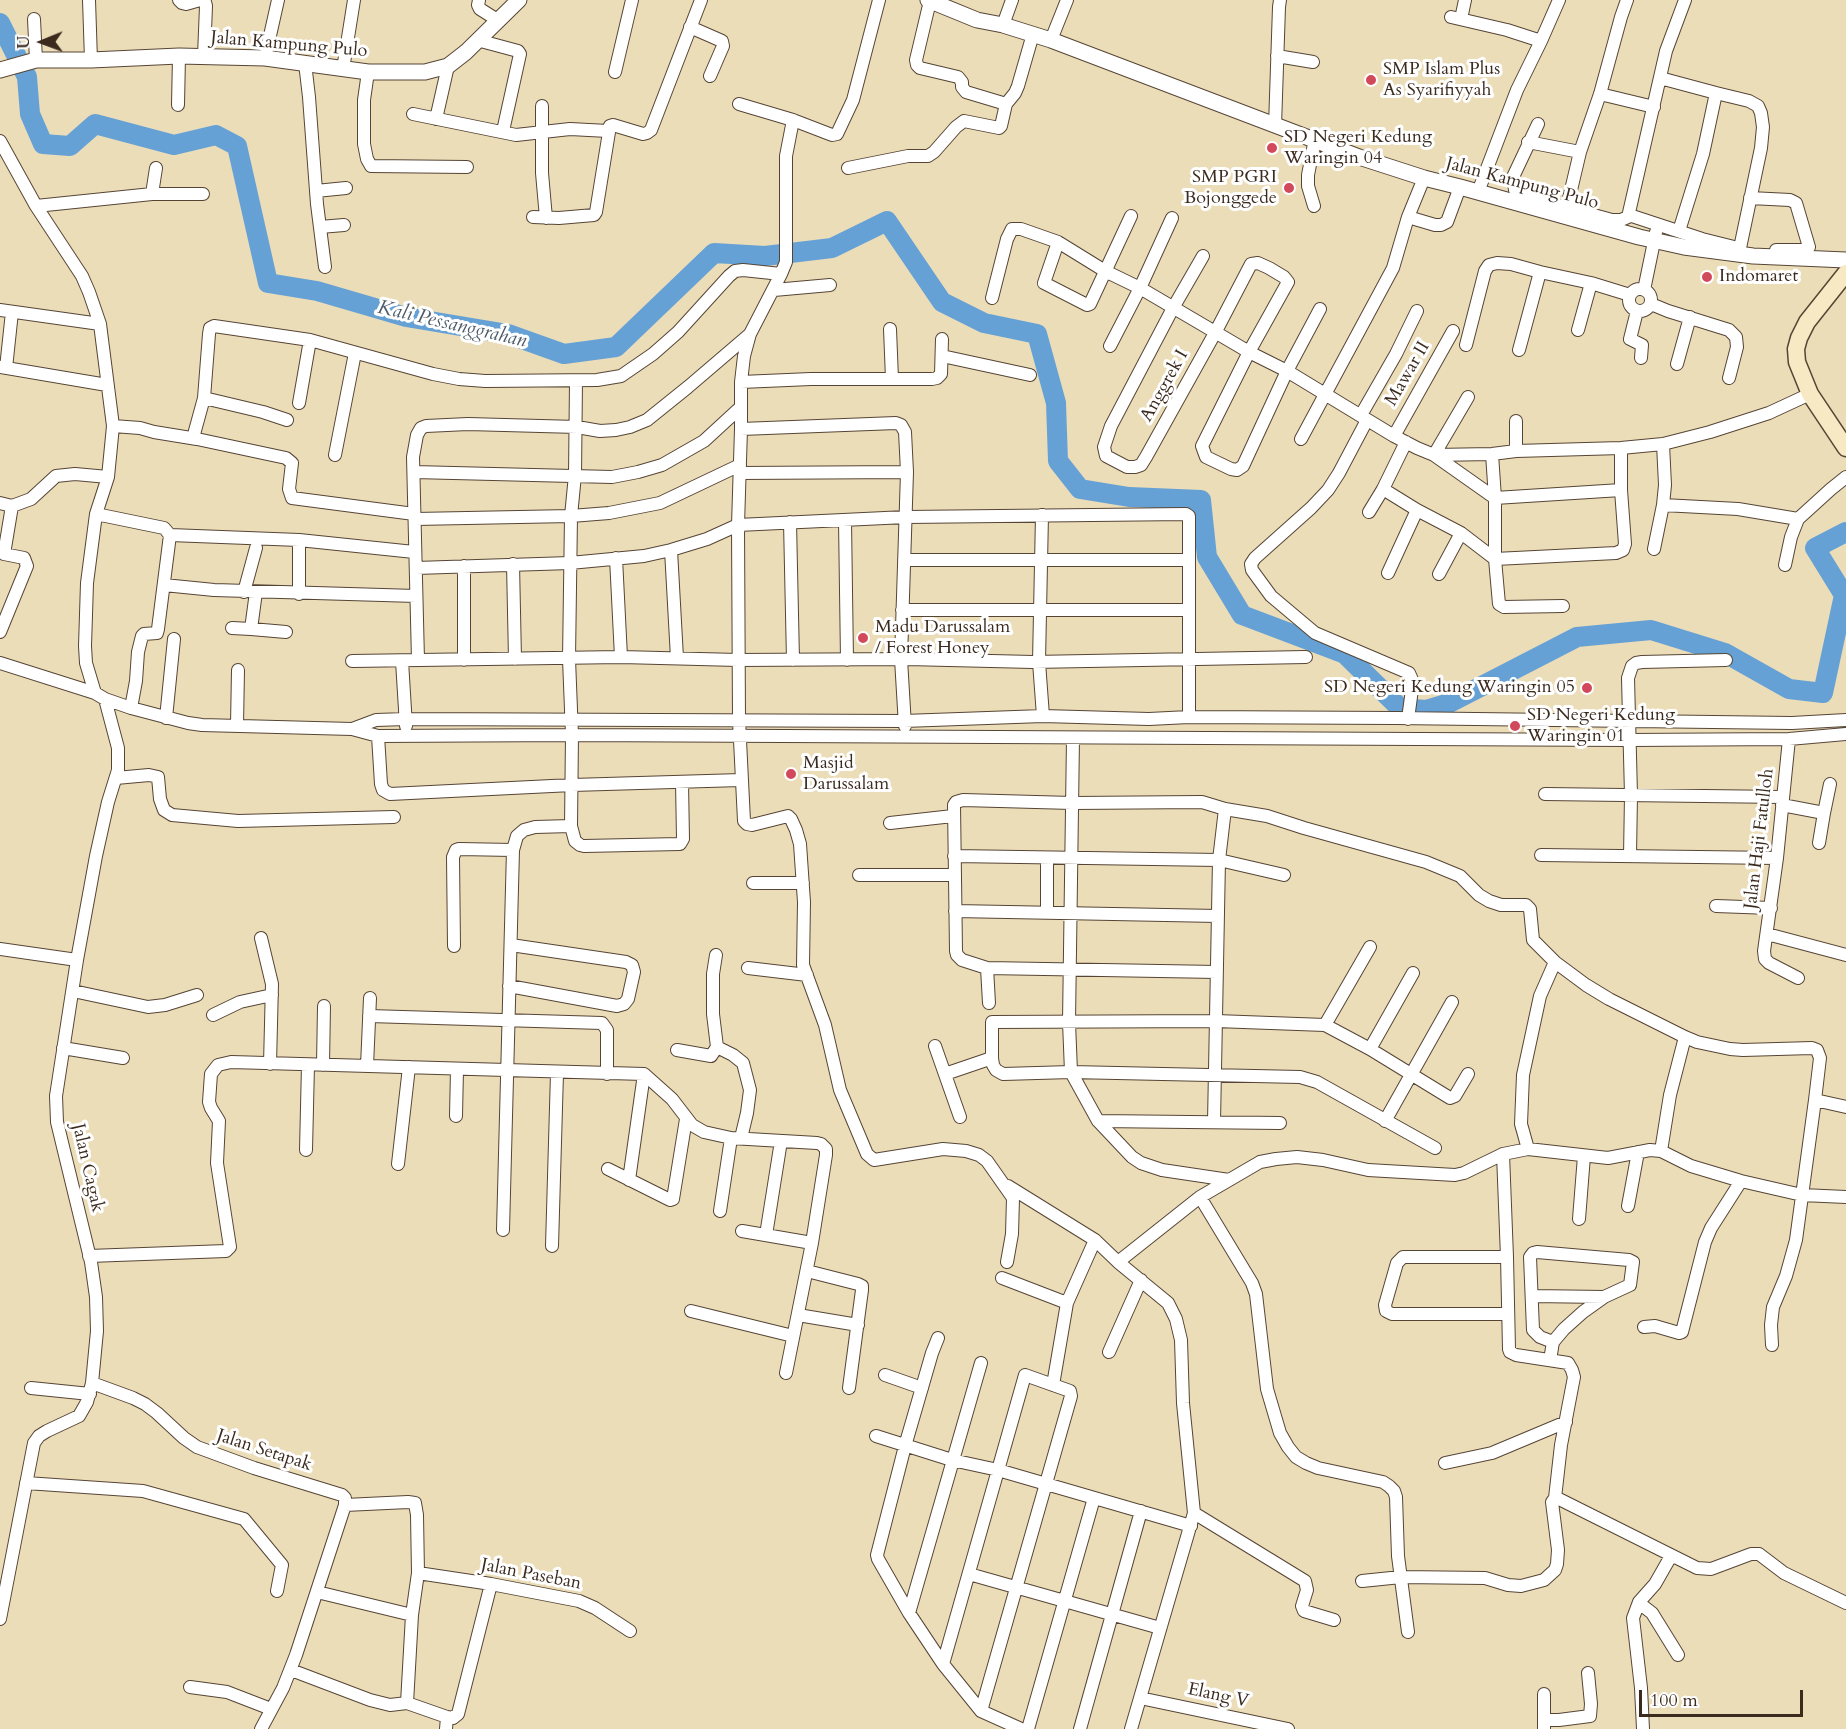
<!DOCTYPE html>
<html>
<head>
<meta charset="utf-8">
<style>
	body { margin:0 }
	#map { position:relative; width:1846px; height:1729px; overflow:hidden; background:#ecddb9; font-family:Cardo,serif }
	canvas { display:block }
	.north { position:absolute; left:12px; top:12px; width:60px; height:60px; -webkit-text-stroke:4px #fff; paint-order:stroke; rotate:269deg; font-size:16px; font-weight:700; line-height:24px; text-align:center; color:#3b2a1e }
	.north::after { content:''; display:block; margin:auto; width:21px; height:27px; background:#3b2a1e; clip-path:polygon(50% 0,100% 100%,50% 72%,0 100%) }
	.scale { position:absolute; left:1639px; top:1690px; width:164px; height:27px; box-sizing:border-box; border:3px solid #3b2a1e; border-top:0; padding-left:8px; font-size:18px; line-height:21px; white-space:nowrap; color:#3b2a1e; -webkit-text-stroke:4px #fff; paint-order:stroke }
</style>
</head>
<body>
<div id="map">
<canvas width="1846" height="1729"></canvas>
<div class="north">U</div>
<div class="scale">100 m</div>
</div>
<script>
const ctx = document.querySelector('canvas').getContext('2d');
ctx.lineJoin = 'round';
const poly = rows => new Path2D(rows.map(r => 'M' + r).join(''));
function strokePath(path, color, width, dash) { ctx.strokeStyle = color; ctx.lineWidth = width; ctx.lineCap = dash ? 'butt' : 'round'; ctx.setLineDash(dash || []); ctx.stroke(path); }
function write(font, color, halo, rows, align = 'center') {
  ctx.font = font + ' Cardo,serif'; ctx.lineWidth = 6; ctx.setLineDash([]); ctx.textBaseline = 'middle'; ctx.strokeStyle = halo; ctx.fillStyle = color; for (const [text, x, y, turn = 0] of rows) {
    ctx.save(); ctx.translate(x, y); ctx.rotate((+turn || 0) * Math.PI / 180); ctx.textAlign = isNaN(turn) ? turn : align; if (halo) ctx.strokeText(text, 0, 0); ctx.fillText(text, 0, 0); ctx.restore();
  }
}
const river = poly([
	[0,23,27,77,30,114,43,144,70,146,95,124,174,145,216,135,237,146,268,283,317,291,406,317,508,334,564,354,616,347,714,253,765,256,832,248,887,221,942,302,984,323,1037,334,1056,403,1058,461,1080,489,1129,497,1201,500,1207,557,1242,615,1345,654,1400,708,1426,710,1449,703,1577,637,1651,630,1725,653,1789,689,1823,693,1844,595,1815,548,1846,532]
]);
const minor = poly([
	[89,0,91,60],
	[179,0,182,3,186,4,200,0],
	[202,0,205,2,206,6,204,56],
	[479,0,478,5,480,9,499,21],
	[930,1,916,60,917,65,920,68,958,77,962,82,962,87,966,92,1006,104],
	[1451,17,1507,30,1541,41],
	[34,19,36,60],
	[1461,19,1465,0],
	[1003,25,1012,0],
	[690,27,722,41,723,46,710,76],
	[477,40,518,51,520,54,503,131],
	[1051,40,1067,0],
	[1277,56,1313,62],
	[265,58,278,0],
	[305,63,309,97,317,204,325,267],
	[343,69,354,0],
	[368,72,364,100,364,144,367,159,371,166,467,167],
	[615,72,632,0],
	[1660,78,1716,93,1703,154,1679,231],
	[1716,93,1749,101,1758,106,1761,113,1763,127,1761,148,1740,248],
	[1600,94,1654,107],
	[739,104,793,120,832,135,837,134,853,100,879,0],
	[178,105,179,56],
	[542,106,542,173,546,218],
	[413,114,516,135,570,129,608,131],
	[436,119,448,66],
	[1538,124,1513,177,1515,190,1520,195,1612,220,1621,220,1628,217,1666,51,1685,0],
	[1275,126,1279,7,1280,0],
	[0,141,36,206,82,276,89,292,100,324,113,426,108,477,96,514,87,583,85,646,86,663,95,693],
	[1528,142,1580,152],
	[848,168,908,156,928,156,934,152,956,127,964,121,999,128,1001,126,1006,104,1015,93,1018,86,1033,34],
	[316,191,346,188],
	[1478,192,1517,90,1541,41,1559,0],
	[152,194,156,168],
	[1750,198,1790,200,1796,203,1809,247,1805,250,1776,250],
	[36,206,152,194,203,194],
	[1314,206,1308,186,1308,175,1315,139],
	[1567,207,1580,152,1600,94,1621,17,1627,0],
	[1629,215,1702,239,1738,248],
	[533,217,559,218,594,215,596,212,610,126,613,125,643,134,647,133,651,130,701,0],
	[1408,217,1435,225,1441,225,1447,222,1460,187],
	[320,227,344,225],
	[1058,242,1044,283,1087,305,1090,304,1131,216],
	[1203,256,1173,308,1111,426,1104,447,1106,456,1127,467,1135,467,1141,465,1146,457,1215,333,1251,264,1258,263,1269,268,1284,277,1288,282,1249,352,1202,446,1206,457,1231,469,1237,470,1243,466,1287,371,1320,309],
	'1629 300a11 11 0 1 1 22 0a11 11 0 1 1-22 0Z',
	[774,290,830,285],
	[1644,290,1656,232],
	[992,298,1007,239,1012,229,1021,229,1058,242,1105,271,1140,288,1249,352,1287,371,1394,436,1417,448,1434,455,1492,454,1516,451,1621,448,1663,444,1710,432,1769,413,1810,394],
	[1651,304,1668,311,1729,330,1736,337,1737,347,1729,378],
	[0,310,100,324],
	[1637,311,1630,339,1642,345,1641,358],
	[890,329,892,379],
	[1578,330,1591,283],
	[750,334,744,356,741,382,741,429,738,525,739,720,744,821,747,824,752,825,788,816,791,819,796,830,800,844,804,902,803,965,825,1025,840,1090,867,1154,874,1160,943,1149,966,1151,979,1155,987,1161,1013,1198,1012,1234,1007,1262],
	[1466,345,1485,271,1489,265,1497,263,1511,264,1540,272,1591,283,1630,295],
	[1110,346,1140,288,1172,218],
	[1519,350,1540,272],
	[942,356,1030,375],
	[1677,364,1690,317],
	[0,367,107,385],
	[6,368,12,312],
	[576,381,575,475,571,516,569,659,572,735,571,826,575,841,580,845,584,846,680,844,683,839,682,782],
	[741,382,811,379,932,379,937,378,941,374,942,339],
	[1468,397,1434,455,1495,498,1621,490],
	[204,398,263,412,287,420],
	[299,403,310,340],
	[1361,415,1396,354,1417,311],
	[1367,420,1339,473,1328,490,1311,508,1255,558,1251,564,1252,570,1271,596,1315,633,1409,673,1413,682,1408,719],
	[1516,421,1516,451],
	[113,426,140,428,154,432,197,439,286,458,292,463,289,489,292,498,414,514],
	[741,429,896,423,901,425,905,432,907,472,901,659,905,726],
	[1394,436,1453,331],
	[193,438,204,398,209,334,210,328,214,326,310,340,433,374,459,379,485,381,597,380,621,376,653,354,678,332,729,276,735,271,743,270,781,274],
	[1301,439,1393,268,1408,217,1424,178],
	[1406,442,1383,489,1417,510,1461,533,1495,559,1616,553,1623,550,1625,544,1621,490,1621,448],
	[1492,454,1495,498,1495,559,1499,604,1504,607,1563,606],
	[335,455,355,353],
	[414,472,612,477,638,472,662,465,704,441,741,407],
	[739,473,907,472],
	[0,503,12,506,31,499,56,476,75,474,108,477],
	[1663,505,1738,509,1798,519],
	[1369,512,1383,489],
	[96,514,164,528,170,535,158,629,157,633,144,634,142,636,138,652,136,681,131,708],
	[1042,515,1039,662,1043,716],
	[415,519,571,516,609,513,660,503,740,465],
	[845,521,847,660],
	[790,522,793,660],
	[170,535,299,540,414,552],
	[1654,549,1663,505,1665,485,1663,444],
	[671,550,677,658],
	[616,558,621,657],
	[904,560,1189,560],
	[513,564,515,659],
	[1785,565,1791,537,1798,519,1831,489,1846,477],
	[464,566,464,660],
	[416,568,570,563,644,556,671,550,707,539,738,525,906,517,1186,514,1189,516,1189,717],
	[1388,573,1417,510],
	[1439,574,1461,533],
	[164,585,214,590,416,596],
	[244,592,256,548],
	[299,594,299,540],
	[902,610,1189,610],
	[232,628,251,629,256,592],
	[251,629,286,632],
	[0,632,27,566,24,558,4,554,12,506],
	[418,660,413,457,417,435,421,428,426,426,468,424,577,427,600,431,616,430,630,427,647,420,688,387,750,334,781,274,786,262,786,156,793,120],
	[352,661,621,657,738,660,907,659,1033,662,1306,657],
	[402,661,406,726],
	[0,663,95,693,105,699,131,708,188,723,202,725,352,729,378,736,572,735,1630,740,1789,739,1846,734],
	[166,718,174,639],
	[237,725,238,670],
	[352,729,376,720,406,719,904,721,1043,716,1149,719,1189,717,1396,718,1792,723,1846,720],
	[378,736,381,784,383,790,390,794,572,785,741,780],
	[1073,738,1069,1022,1071,1072,1098,1121,1132,1157,1141,1163,1162,1170,1229,1180],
	[1789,739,1777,858,1764,951,1765,959,1769,963,1798,978],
	[116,778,149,775,158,777,160,799,164,810,172,815,238,821,394,817],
	[1545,794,1783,797],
	[1782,805,1824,813,1819,843],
	[1824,813,1830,784],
	[890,823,953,816],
	[1541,855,1777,858],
	[954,856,1219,860,1284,875],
	[1630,856,1631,795,1628,678,1632,666,1636,663,1642,662,1726,660],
	[1047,858,1047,913],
	[859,875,954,875],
	[753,883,803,883],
	[1716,906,1771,908],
	[955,911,1218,916],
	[1767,934,1846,955],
	[261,938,272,984,270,1064],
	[454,946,453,857,456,850,459,849,513,850],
	[0,949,77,960],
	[716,955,713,974,713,1014,717,1047],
	[748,968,807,975],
	[987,968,989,1003],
	[1217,972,987,968,962,960,957,955,956,951,954,805,956,802,963,800,1072,803,1202,802,1225,809,1267,816,1304,828,1426,862,1460,876,1479,895,1489,901,1501,905,1526,905,1530,909,1533,940,1555,962,1586,985,1609,999,1685,1037,1697,1042,1730,1049,1743,1050,1812,1048,1817,1050,1820,1058,1815,1100],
	[509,986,617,1006,624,1004,628,999,634,972,632,965,626,962,511,945],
	[73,991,148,1007,165,1005,197,995],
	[213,1015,240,1002,272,995],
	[369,1016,602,1023,607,1030,607,1074],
	[1325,1025,1370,947],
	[935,1046,960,1117],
	[63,1048,123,1058],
	[1370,1049,1413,973],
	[677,1050,711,1056,717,1047,733,1055,743,1063,750,1090,747,1113,741,1138],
	[323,1065,324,1006],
	[367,1066,370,998],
	[945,1074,992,1058],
	[456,1116,457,1069],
	[1098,1121,1280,1123],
	[1385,1121,1452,1002],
	[1214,1122,1219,860,1225,809],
	[1435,1148,1317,1082,1300,1077,1071,1072,1003,1074,996,1070,993,1065,992,1058,992,1022,1216,1021,1325,1025,1370,1049,1450,1098,1455,1096,1468,1074],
	[1528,1149,1521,1124,1523,1075,1540,996,1555,962],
	[306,1150,308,1065],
	[1661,1151,1670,1095,1685,1037],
	[398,1164,409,1067],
	[608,1169,670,1200,673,1199,686,1119],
	[629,1180,644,1074],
	[1008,1186,1095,1240,1118,1262,1168,1303,1176,1319,1181,1340,1183,1403,1194,1513,1131,1729],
	[1200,1197,1252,1283,1256,1294,1267,1389,1280,1433,1288,1447,1296,1457,1306,1463,1318,1468,1383,1482,1389,1486,1394,1491,1396,1497,1398,1556,1408,1632],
	[1628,1206,1638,1152],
	[720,1211,731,1138],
	[1579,1219,1584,1156],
	[503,1230,513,850,517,836,524,830,535,827,571,826],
	[742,1231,812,1243],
	[766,1235,781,1141],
	[552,1246,557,1073],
	[89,1256,226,1251,230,1247,217,1163,219,1121,211,1108,209,1102,211,1074,218,1065,231,1062,644,1074,672,1099,692,1125,704,1132,731,1138,817,1143,821,1144,826,1149,826,1155,812,1243,786,1373],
	[1507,1257,1403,1257,1397,1263,1385,1305,1386,1311,1392,1314,1508,1314],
	[1118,1262,1200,1197,1260,1162,1276,1159,1297,1157,1323,1160,1368,1170,1455,1175,1464,1173,1503,1154,1528,1149,1608,1158,1650,1150,1661,1151,1691,1166,1741,1181,1802,1195,1846,1197],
	[807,1271,858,1284,862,1286,862,1290,849,1388],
	[1002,1278,1067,1303],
	[1532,1296,1604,1297],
	[691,1311,793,1336],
	[798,1315,858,1325],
	[1644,1327,1655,1326,1679,1333,1682,1332,1705,1242,1711,1228,1741,1181],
	[938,1338,932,1353,905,1446,877,1555,878,1559,909,1613,943,1664,981,1711,1021,1729],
	[1772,1345,1771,1325,1773,1307,1786,1276,1796,1240,1815,1100,1846,1107],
	[1109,1352,1141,1280],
	[1550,1360,1553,1342,1564,1329,1583,1312,1604,1297,1630,1285,1633,1262,1629,1260,1537,1252,1533,1253,1530,1257,1533,1330,1540,1337,1553,1342],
	[885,1375,922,1388],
	[92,1383,133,1398,145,1404,157,1413,184,1438,197,1447,254,1468,342,1495,345,1498,345,1505,296,1655,283,1688,261,1729],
	[1053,1385,1067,1303,1095,1240],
	[31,1388,90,1394],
	[876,1436,952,1460,998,1470,1191,1526],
	[1445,1463,1492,1453,1566,1422],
	[26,1483,143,1491,244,1519,282,1565,277,1591],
	[1555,1498,1559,1499,1697,1568,1711,1569,1751,1554,1759,1554,1784,1573,1846,1603],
	[345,1505,408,1502,415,1503,417,1515,418,1573,412,1615,407,1703,447,1717,446,1729],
	[1194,1513,1305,1581,1307,1590,1302,1606,1304,1611,1334,1620],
	[418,1573,491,1584,579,1601,595,1608,630,1631],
	[969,1574,1160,1628],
	[1362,1581,1401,1577,1485,1578,1508,1585,1521,1586,1544,1580,1555,1570,1557,1564,1558,1550,1552,1502,1555,1498,1561,1445,1574,1377,1572,1370,1568,1363,1516,1355,1510,1352,1509,1349,1507,1257,1503,1154],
	[317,1592,412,1615],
	[1639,1603,1652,1613,1678,1655],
	[909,1613,981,1363],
	[0,1619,34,1443,39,1436,47,1431,79,1416,87,1402,92,1383,97,1331,96,1297,91,1262,57,1122,56,1096,77,960,96,856,108,802,118,770,118,748,105,699],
	[943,1664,1025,1375,1070,1391,1071,1396,981,1711],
	[291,1670,370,1700,390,1705,407,1703],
	[190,1687,227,1692,271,1709],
	[1140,1698,1288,1729],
	[447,1717,453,1718,458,1714,491,1584],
	[1544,1720,1559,1720,1590,1716,1591,1704,1588,1673],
	[1028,1729,1094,1498],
	[1080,1729,1141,1511],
	[1544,1729,1544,1694],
	[1643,1729,1641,1688,1633,1618,1639,1602,1655,1584,1671,1556]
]);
const tertiary = poly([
	[928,0,977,20,1003,25,1051,40,1359,157,1424,178,1460,187,1639,237,1684,247,1753,256,1846,260],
	[0,70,36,60,91,60,179,56,265,58,368,72,425,72,448,66,466,52,519,0]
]);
const secondary = poly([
	[1846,273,1807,322,1799,338,1796,349,1797,362,1810,394,1846,448]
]);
const markers = [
	[1371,80,6,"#d1495b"],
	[1272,148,6,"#d1495b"],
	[1289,188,6,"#d1495b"],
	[1707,277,6,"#d1495b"],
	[863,638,6,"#d1495b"],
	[1587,688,6,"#d1495b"],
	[1515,726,6,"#d1495b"],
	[791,774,6,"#d1495b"]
];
const streetNames = [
	["Jalan Kampung Pulo",289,45,5],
	["Jalan Kampung Pulo",1522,184,15],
	["Mawar II",1408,374,-60],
	["Anggrek I",1165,386,-61],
	["Jalan Haji Fatulloh",1760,839,-83],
	["Jalan Cagak",87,1168,77],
	["Jalan Setapak",264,1451,18],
	["Jalan Paseban",531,1575,11],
	["Elang V",1218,1696,12]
];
const poiNames = [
	["SMP Islam Plus",1383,70],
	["As Syarifiyyah",1383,91],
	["SD Negeri Kedung",1284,138],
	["Waringin 04",1284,159],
	["SMP PGRI",1277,178,"right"],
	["Bojonggede",1277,199,"right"],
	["Indomaret",1719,277],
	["Madu Darussalam",875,628],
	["/ Forest Honey",875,649],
	["SD Negeri Kedung Waringin 05",1575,688,"right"],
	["SD Negeri Kedung",1527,716],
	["Waringin 01",1527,737],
	["Masjid",803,764],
	["Darussalam",803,785]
];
const waterNames = [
	["Kali Pessanggrahan",452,325,13]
];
strokePath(river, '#66a1d6', 20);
strokePath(minor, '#564535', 14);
strokePath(tertiary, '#564535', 17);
strokePath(secondary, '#564535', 19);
strokePath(minor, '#fff', 12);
strokePath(tertiary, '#fff', 15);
strokePath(secondary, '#f7e9c3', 16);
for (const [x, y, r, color] of markers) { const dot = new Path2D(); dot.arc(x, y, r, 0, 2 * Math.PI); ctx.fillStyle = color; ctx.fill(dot); strokePath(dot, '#fff', 2); }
write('18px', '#3b2a1e', '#fff', streetNames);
write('18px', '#3b2a1e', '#fff', poiNames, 'left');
write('italic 20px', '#4c5a68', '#fff', waterNames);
</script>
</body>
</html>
